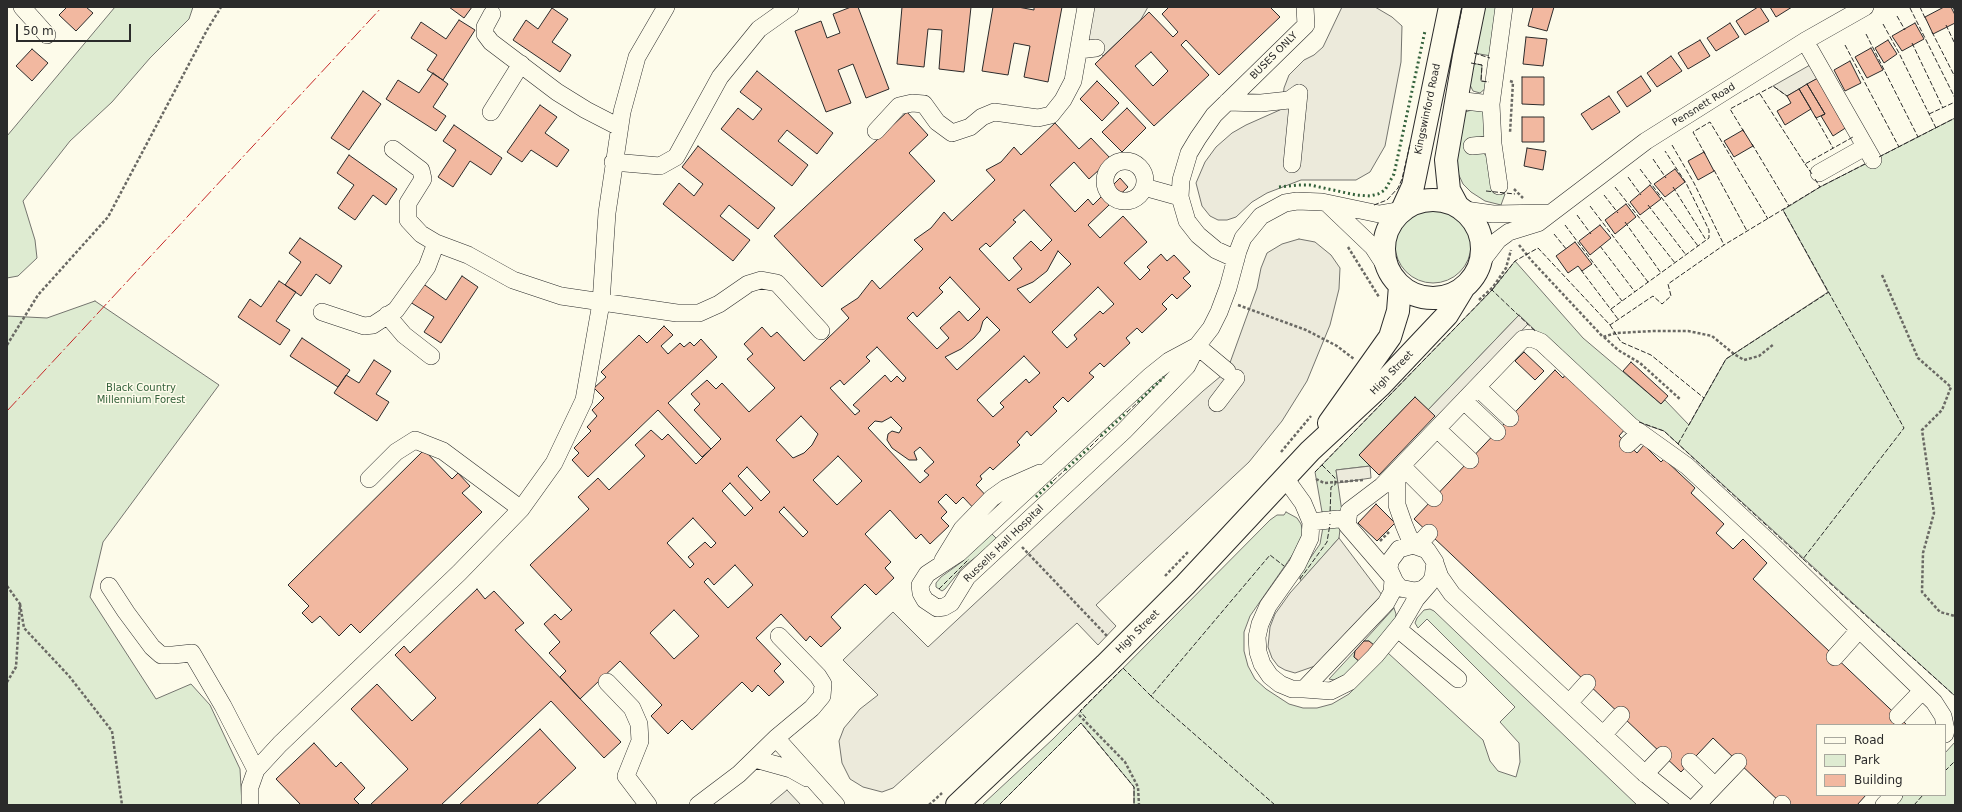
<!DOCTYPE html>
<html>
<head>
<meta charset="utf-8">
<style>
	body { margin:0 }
	#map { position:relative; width:1962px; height:812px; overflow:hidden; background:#fdfbea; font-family:"DejaVu Sans",sans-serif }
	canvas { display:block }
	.frame { position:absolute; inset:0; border:8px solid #2b2b2b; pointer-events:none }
	.legend { position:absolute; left:1816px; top:724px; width:130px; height:72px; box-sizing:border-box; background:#fdfbea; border:1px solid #a9a89e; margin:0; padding:5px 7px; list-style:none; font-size:12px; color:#2b2b2b }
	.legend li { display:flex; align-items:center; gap:8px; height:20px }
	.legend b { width:20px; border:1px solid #a9a89e }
	.scale { position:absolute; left:16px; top:24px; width:115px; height:18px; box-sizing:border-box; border:2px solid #2b2b2b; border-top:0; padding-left:5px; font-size:12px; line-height:14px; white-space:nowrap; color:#2b2b2b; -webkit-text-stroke:3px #fdfbea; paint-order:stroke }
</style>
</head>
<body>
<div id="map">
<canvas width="1962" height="812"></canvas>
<div class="frame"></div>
<ul class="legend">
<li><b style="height:5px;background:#fdfbea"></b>Road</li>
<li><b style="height:11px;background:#deebd1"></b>Park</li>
<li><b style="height:11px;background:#f2b8a0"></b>Building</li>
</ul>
<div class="scale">50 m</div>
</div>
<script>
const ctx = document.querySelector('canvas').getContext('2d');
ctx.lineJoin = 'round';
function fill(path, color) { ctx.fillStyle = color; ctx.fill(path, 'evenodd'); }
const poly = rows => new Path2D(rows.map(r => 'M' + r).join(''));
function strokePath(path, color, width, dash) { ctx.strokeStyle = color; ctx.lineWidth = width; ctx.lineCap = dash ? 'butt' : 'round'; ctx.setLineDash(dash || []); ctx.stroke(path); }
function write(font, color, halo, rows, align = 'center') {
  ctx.font = font + ' "DejaVu Sans",sans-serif'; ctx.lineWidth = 3; ctx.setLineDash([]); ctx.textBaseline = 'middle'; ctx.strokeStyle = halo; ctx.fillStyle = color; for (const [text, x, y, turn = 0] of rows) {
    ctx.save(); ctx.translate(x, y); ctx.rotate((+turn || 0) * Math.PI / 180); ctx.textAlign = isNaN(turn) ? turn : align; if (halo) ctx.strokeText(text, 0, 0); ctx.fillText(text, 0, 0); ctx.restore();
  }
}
const green = poly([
	[115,7,193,7,189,19,150,58,112,102,70,141,23,201,35,240,37,258,18,276,7,278,7,136,115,7],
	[1482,7,1497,7,1491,56,1474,53,1482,7],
	[1471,63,1482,65,1481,81,1489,82,1486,88,1480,93,1473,91,1469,83,1471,63],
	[1475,109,1483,111,1490,119,1482,152,1489,158,1494,192,1505,194,1501,205,1485,201,1471,192,1463,184,1457,171,1455,165,1465,112,1475,109],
	[1955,118,1955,696,1664,431,1629,419,1519,315,1428,410,1415,397,1359,455,1370,466,1336,470,1342,512,1330,514,1322,512,1315,472,1492,290,1515,261,1583,338,1661,404,1665,400,1689,425,1726,359,1828,292,1783,210,1820,187,1955,118],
	'1395 245a38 38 0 1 1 76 0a38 38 0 1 1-76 0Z',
	[95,301,219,385,103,542,90,597,156,699,191,684,210,705,240,769,242,805,7,805,7,316,47,318,95,301],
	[1286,512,1297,518,1301,524,1303,532,1298,547,1250,616,1244,632,1244,651,1248,666,1255,679,1266,689,1289,704,1303,708,1317,708,1332,704,1349,694,1388,653,1483,740,1490,761,1498,771,1516,777,1520,762,1519,743,1500,722,1515,707,1427,619,1418,628,1415,623,1417,618,1424,610,1430,609,1434,611,1637,805,1134,805,1134,787,1081,723,999,805,982,805,1053,739,1270,520,1277,515,1284,515,1286,512],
	[1335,525,1340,529,1339,538,1301,581,1300,579,1300,573,1320,544,1323,527,1335,525],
	[989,531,998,540,963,567,945,589,942,591,936,587,936,583,941,577,963,561,989,531],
	[1394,608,1396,614,1395,623,1373,645,1369,641,1364,641,1394,608],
	[1355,651,1354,657,1360,662,1350,673,1334,680,1329,679,1355,651],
	[1955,742,1955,805,1894,805,1904,795,1945,795,1945,753,1955,742]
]);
const parking = poly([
	[1094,7,1148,7,1140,21,1103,56,1087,38,1094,7],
	[1342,7,1375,7,1392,17,1402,26,1401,62,1385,146,1370,172,1356,180,1301,180,1267,193,1252,202,1236,217,1227,220,1218,220,1210,216,1202,206,1196,183,1205,162,1216,147,1232,133,1246,125,1282,109,1284,88,1289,75,1304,60,1314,55,1323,47,1342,7],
	[1810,65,1818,78,1787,96,1773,86,1810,65],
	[1299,239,1315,242,1331,255,1340,268,1339,289,1330,325,1307,381,1282,421,1249,462,1096,605,1116,626,1098,645,1077,623,893,788,882,792,863,787,850,779,842,763,839,741,844,728,860,709,878,695,843,660,893,612,928,647,1203,391,1227,371,1257,288,1261,268,1267,253,1282,244,1299,239],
	[1519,315,1528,324,1437,419,1428,410,1519,315],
	[1370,466,1371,478,1338,483,1336,470,1370,466],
	[1339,538,1382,595,1315,666,1295,673,1285,670,1278,666,1272,658,1268,647,1270,627,1275,614,1290,593,1339,538],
	[787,790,801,805,769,805,787,790]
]);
const building = poly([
	[67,7,86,7,93,13,76,31,59,15,67,7],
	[449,7,472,7,464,18,449,7],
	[851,7,858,7,889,89,866,98,853,64,838,70,851,103,826,112,795,31,821,21,827,38,840,33,833,14,851,7],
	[902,7,971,7,964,72,939,69,942,30,928,29,924,67,897,64,902,7],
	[993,7,1018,7,1034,10,1034,7,1062,7,1048,82,1024,77,1030,46,1014,43,1008,75,982,71,993,7],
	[1169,7,1270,7,1280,17,1219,75,1186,40,1181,45,1209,75,1154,126,1095,64,1149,12,1173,37,1178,32,1162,14,1169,7],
	[1151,52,1168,71,1153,86,1135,66,1151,52],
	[1533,7,1554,7,1547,31,1528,26,1533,7],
	[1758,7,1760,7,1769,21,1745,35,1736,21,1758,7],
	[1770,7,1792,7,1776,17,1770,7],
	[1944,7,1951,7,1955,15,1955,23,1933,34,1925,17,1944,7],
	[552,8,568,19,552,42,571,55,560,72,513,40,526,20,538,29,552,8],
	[459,20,475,30,443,80,427,70,437,55,411,38,421,22,446,39,459,20],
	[1730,23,1739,37,1716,51,1707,38,1730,23],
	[1915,23,1924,39,1902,51,1892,36,1915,23],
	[1526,37,1547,39,1543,66,1523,64,1526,37],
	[1700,40,1710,56,1688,69,1678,53,1700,40],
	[1888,40,1897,54,1884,63,1875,48,1888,40],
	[1871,48,1883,70,1867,78,1855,57,1871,48],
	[32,49,48,63,32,81,16,66,32,49],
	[1671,56,1682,71,1657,87,1647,73,1671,56],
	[1850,61,1861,83,1845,91,1834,70,1850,61],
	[757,71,833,133,817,154,787,130,778,141,808,165,792,186,721,129,738,108,753,120,762,109,740,92,757,71],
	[433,73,448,84,433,107,446,116,436,131,386,99,398,80,419,93,433,73],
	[1641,76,1651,91,1627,107,1617,92,1641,76],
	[1522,77,1544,77,1544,105,1522,104,1522,77],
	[1818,78,1847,127,1833,136,1821,116,1825,114,1807,84,1818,78],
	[1097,81,1119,103,1102,121,1080,99,1097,81],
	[1807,84,1825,114,1816,118,1799,89,1807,84],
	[1799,89,1811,109,1785,125,1777,111,1791,103,1787,96,1799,89],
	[363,91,381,104,349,150,331,138,363,91],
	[1609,96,1620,112,1592,130,1581,114,1609,96],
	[540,105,557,117,545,133,569,150,557,167,531,150,522,162,507,152,540,105],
	[1127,108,1146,128,1122,152,1102,132,1127,108],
	[907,112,928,135,909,153,935,181,822,287,774,236,907,112],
	[1522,117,1544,117,1544,142,1522,142,1522,117],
	[1055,123,1079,149,1091,138,1111,159,1089,179,1074,162,1050,185,1075,212,1088,199,1093,205,1120,178,1128,187,1088,225,1100,238,1123,216,1147,242,1124,263,1140,280,1150,270,1147,267,1161,254,1167,261,1174,255,1190,272,1183,278,1191,286,1177,299,1172,294,1162,304,1167,309,1142,333,1137,328,1126,338,1130,343,1104,367,1100,363,1089,373,1094,377,1068,402,1063,397,1053,407,1057,411,1031,436,1027,431,1017,442,1020,445,993,470,990,467,980,476,982,479,976,485,1006,517,993,529,963,497,956,504,946,494,938,502,947,512,941,518,949,526,930,544,921,534,916,539,890,510,865,534,891,562,885,568,894,578,876,595,865,584,831,617,841,628,821,647,810,636,806,641,781,614,756,638,781,664,774,671,784,682,769,696,758,685,752,692,742,682,692,730,682,720,668,734,651,716,662,705,620,661,580,699,560,677,566,671,549,653,560,642,544,624,555,614,561,620,572,610,530,565,589,509,578,497,598,478,609,490,645,456,635,445,651,430,662,440,668,434,696,464,721,439,694,410,700,404,691,394,707,380,716,389,722,383,749,412,775,388,747,359,753,354,744,344,762,327,771,337,777,332,804,361,849,318,841,309,858,298,872,280,880,289,923,249,914,240,931,228,944,212,952,221,995,180,986,170,1001,162,1014,147,1021,155,1055,123],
	[1024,210,1052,240,1041,251,1031,241,1013,258,1022,269,1009,281,979,249,986,243,990,247,1016,222,1013,220,1024,210],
	[1058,251,1071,264,1030,303,1017,289,1033,282,1047,271,1058,251],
	[950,277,980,309,968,321,959,311,940,328,949,338,937,349,907,318,913,312,917,317,943,292,939,288,950,277],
	[1098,287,1114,304,1103,314,1100,311,1074,335,1077,339,1067,348,1052,332,1098,287],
	[987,317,1000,330,957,370,945,357,961,349,974,338,980,331,983,321,987,317],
	[877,347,906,378,903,382,897,376,891,382,885,375,853,405,860,411,855,415,830,388,840,380,844,385,870,361,866,357,877,347],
	[1024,356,1040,373,1029,383,1026,379,1000,403,1004,407,993,417,977,400,1024,356],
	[801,416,818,434,812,445,804,453,793,458,776,440,801,416],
	[891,417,902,428,899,433,892,431,888,434,887,440,892,448,909,460,917,460,914,452,920,447,934,462,924,471,929,475,920,483,868,428,875,421,882,422,891,417],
	[838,456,862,481,837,505,813,480,838,456],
	[747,467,770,492,761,501,738,476,747,467],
	[730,483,753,508,745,516,722,491,730,483],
	[784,507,808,532,803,537,779,512,784,507],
	[693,518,716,543,711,548,705,542,688,557,694,564,690,568,667,543,693,518],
	[735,565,753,585,728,608,704,582,708,578,714,585,735,565],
	[674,610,699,636,674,659,650,633,674,610],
	[454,125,502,158,491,175,470,161,453,187,438,177,456,150,443,141,454,125],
	[1743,130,1753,146,1734,157,1724,141,1743,130],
	[698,146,775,208,758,229,729,205,720,216,750,240,733,261,663,204,679,183,694,196,703,184,682,167,698,146],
	[1527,148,1546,151,1543,170,1524,166,1527,148],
	[1704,152,1714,171,1698,180,1688,161,1704,152],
	[349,155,397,189,386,205,373,195,355,220,338,208,354,185,337,173,349,155],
	[1675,169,1685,182,1665,197,1654,184,1675,169],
	[1650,185,1661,199,1640,215,1630,202,1650,185],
	[1626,204,1636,217,1615,234,1605,220,1626,204],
	[1600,225,1611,238,1590,255,1579,241,1600,225],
	[300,238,342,266,330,284,316,274,301,296,285,285,301,262,289,253,300,238],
	[1575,242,1592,264,1582,271,1578,266,1568,273,1556,256,1575,242],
	[462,276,478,287,441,343,424,332,434,317,410,302,422,283,446,300,462,276],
	[279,281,296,292,276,321,290,330,280,345,238,317,250,299,261,307,279,281],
	[664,326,673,335,661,346,668,354,680,343,684,347,690,342,694,346,701,339,717,357,668,403,711,449,702,457,658,410,588,477,572,460,579,453,574,448,591,431,587,427,597,416,592,410,604,398,594,388,606,377,601,372,639,335,647,343,664,326],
	[302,338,350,370,338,387,290,356,302,338],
	[1524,352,1544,371,1535,380,1515,361,1524,352],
	[374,360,391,371,376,394,389,402,377,421,334,393,346,375,359,383,374,360],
	[1631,362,1668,396,1661,404,1623,371,1631,362],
	[1555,370,1563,378,1567,372,1626,428,1619,436,1637,453,1644,445,1661,462,1664,459,1695,488,1691,493,1724,524,1716,533,1733,549,1743,539,1767,563,1753,579,1907,725,1817,725,1817,795,1866,795,1857,805,1783,805,1713,738,1681,772,1414,519,1555,370],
	[1415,397,1435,416,1379,475,1359,455,1415,397],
	[424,450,452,479,458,473,470,486,462,493,482,512,360,633,351,624,339,636,320,616,312,623,302,613,309,606,288,585,424,450],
	[1376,504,1395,523,1377,541,1358,523,1376,504],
	[477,589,485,599,494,591,524,623,515,630,621,742,604,758,551,701,441,805,370,805,408,769,351,709,377,684,412,721,436,698,395,655,404,646,410,653,477,589],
	[1364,641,1369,641,1374,645,1360,662,1354,657,1355,651,1364,641],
	[540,729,576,768,536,805,459,805,540,729],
	[314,743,336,767,341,762,365,788,354,799,360,805,301,805,276,779,314,743]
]);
const path = poly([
	[1510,81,1513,82,1510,133],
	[1514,189,1523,198],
	[1519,245,1531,260,1603,337,1616,333,1654,331,1688,331,1712,336,1734,354,1744,360,1759,356,1774,344],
	[1348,247,1379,297],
	[1882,275,1918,358,1951,387,1942,410,1922,430,1934,513,1923,553,1922,592,1940,612,1955,616],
	[1479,300,1493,287,1506,268,1511,250],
	[1238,305,1306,330,1337,346,1354,359],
	[1604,337,1618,350,1640,363,1681,400],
	[7,345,38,295,108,217,207,30,221,7],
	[1281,452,1311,416],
	[1316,479,1324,483,1363,480],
	[1380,541,1389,532],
	[1022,547,1107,636],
	[1165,576,1188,552],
	[7,586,20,604,16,667,7,682],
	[20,604,24,628,69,676,112,731,122,805],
	[1079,715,1125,762,1138,787,1139,805],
	[929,805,942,793]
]);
const minor = poly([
	[22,7,47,35],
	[492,14,485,27,485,34,491,42,557,92,586,110,619,127],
	[1805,41,1873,160],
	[1079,50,1096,48],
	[1456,100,1491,104],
	[1227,102,1261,103,1289,100,1299,93],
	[491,112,521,64],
	[876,131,899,106,912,103,924,104,937,122,952,133,970,127,982,117,994,112,1038,118,1051,115,1063,100,1073,81,1086,7],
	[1472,146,1493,144],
	[393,149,421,170,423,179,408,203,408,220,421,234,436,243,468,255,513,280,561,296,677,313,699,313,719,304,748,284,761,280,777,283,821,331],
	'1105 181a20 20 0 1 1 40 0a20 20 0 1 1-40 0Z',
	[613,162,660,166,676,157,720,77,759,29,790,7],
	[1292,164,1299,93],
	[1819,173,1865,147],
	[1499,186,1493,144,1491,104,1504,7],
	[1144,187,1180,197],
	[1329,205,1373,247,1392,276],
	[1465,210,1493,214,1550,213],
	[1236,259,1216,250,1198,235,1187,221,1180,197,1181,180,1189,153,1198,138,1214,115,1306,25,1305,7],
	[1481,262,1498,240,1509,232,1538,223,1646,141,1805,41,1865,7],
	[322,312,364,326,373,325,396,310,427,267,436,243],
	[387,315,404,335,431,356],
	[1197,346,1169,361,1149,377,959,553,927,574,920,585,921,593,925,600,937,608,944,607,951,603,967,577,1124,431,1187,366,1197,346,1211,328,1219,312,1228,288,1238,251,1243,238,1261,216,1285,203,1297,201,1322,202,1379,214,1402,210],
	[1197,346,1227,371],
	[1477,387,1510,418],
	[1464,401,1497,432],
	[1217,403,1236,378],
	[1437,429,1470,460],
	[1628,444,1640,433],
	[1401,466,1397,480,1397,505,1404,525,1409,537,1417,546,1429,533],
	[1402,466,1434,498],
	[1285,478,1303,503,1311,522,1310,538,1297,565,1268,606,1260,624,1257,637,1258,652,1262,664,1270,676,1280,684,1292,689,1304,689],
	[369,479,396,452,415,440,443,451,521,509],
	[1311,522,1338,519],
	[943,560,962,529,992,498,1006,488,1040,473],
	[1435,563,1440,577,1452,594,1643,772,1684,805],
	[1391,576,1347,525,1349,511,1382,486,1523,339,1531,338,1541,342,1631,426,1687,466,1770,543,1934,702,1943,716,1946,730,1945,734],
	[1393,580,1392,592,1386,603,1304,689,1331,691,1349,682,1375,656,1402,623,1416,599,1429,584,1433,578,1435,562,1427,550,1413,545,1399,549,1390,561,1389,569,1395,582,1400,588,1415,591,1423,589,1429,584],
	[109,586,126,612,152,647,161,655,173,655,192,653,223,706,256,770],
	[1398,629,1458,679],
	[1835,657,1859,630],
	[607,682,632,708,639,724,640,741,626,776,648,805],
	[1569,703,1587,683],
	[1898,716,1922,691],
	[1603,735,1621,715],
	[776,738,836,805],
	[755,759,791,769,807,778],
	[1690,762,1715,786],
	[1645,774,1663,755],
	[250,805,250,787,256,770,280,744,459,573,521,509,554,463,584,400,601,303,607,213,622,112,637,57,666,7],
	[698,805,739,774,776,738,812,708,822,696,823,684,818,676,779,636],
	[1697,805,1738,762],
	[1782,805,1782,804],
	[1884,805,1894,795]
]);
const major = poly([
	'1384 249a49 49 0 1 1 98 0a49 49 0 1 1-98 0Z',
	[1457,205,1449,190,1446,160,1464,56,1474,7],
	[1402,210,1413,186,1450,7],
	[1329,423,1390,337,1398,311,1400,286],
	[957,805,1105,665,1185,585,1310,451,1380,386,1447,315,1464,287]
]);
const hedge = poly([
	[1279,187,1298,185,1310,185,1356,195,1370,196,1378,194,1385,190,1394,174,1425,31],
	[1138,402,1164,377],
	[1101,436,1127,412],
	[1065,470,1090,447],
	[1036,497,1053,481]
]);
const fence = poly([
	[1920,7,1926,20],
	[1953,7,1955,12],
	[1910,8,1955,98],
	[1897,16,1905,30],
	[1883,24,1899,53,1936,128],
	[1946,25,1955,44],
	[1458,28,1462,7],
	[1932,32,1955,77],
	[1866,34,1918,137],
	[1912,43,1943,108],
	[1845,45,1899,147],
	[1474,53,1490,58],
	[1471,63,1482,65,1481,81,1489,82],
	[1760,94,1805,164,1853,137],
	[1929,114,1955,102],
	[1815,116,1833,148],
	[1744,132,1730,109,1773,86,1787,96],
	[1752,144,1789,206],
	[1672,145,1694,183,1724,245],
	[1705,154,1693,132,1710,122,1768,219],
	[1879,157,1955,118],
	[1653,159,1666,178],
	[1805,164,1812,174],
	[1640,169,1698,246],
	[1714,170,1747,231],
	[1628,177,1641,195],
	[1815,179,1820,187],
	[1615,187,1675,263],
	[1673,187,1706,240],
	[1486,191,1515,194],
	[1604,195,1618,213],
	[1374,205,1387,200,1398,188,1402,179,1410,144],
	[1648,205,1686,255],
	[1590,206,1648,282],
	[1577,215,1591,234],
	[1625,222,1661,273],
	[1565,225,1622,301],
	[1554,234,1567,250],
	[1600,246,1635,292],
	[1581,270,1618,319],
	[1492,290,1515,261,1538,248,1610,325,1653,296,1662,304,1671,296,1668,284,1724,245,1820,187,1867,163],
	[1611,309,1709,238,1709,230,1686,183,1665,151],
	[1610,325,1621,342,1651,355,1704,398],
	[1127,412,1138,402],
	[1639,422,1664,431,1803,559,1904,428,1783,210],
	[1678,444,1726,359,1829,292],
	[1090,447,1101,436],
	[1322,465,1335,478,1335,485,1331,487,1330,514],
	[1315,472,1492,290,1536,332],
	[1053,481,1065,470],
	[1803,559,1955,696],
	[1300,579,1327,542,1330,524],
	[939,589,969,559],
	[1086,718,1080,711,1123,668,1151,696],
	[1945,771,1955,761],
	[999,805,1081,723,1134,787,1134,805],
	[1275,805,1151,696,1270,555,1284,566],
	[1914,805,1923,795]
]);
const power = poly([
	[7,411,382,7]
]);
const streetNames = [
	["BUSES ONLY",1274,56,-45],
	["Pensnett Road",1704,105,-32],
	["Kingswinford Road",1428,109,-78],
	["High Street",1392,373,-46],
	["Russells Hall Hospital",1004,544,-44],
	["High Street",1138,632,-45]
];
const parkNames = [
	["Black Country",141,388],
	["Millennium Forest",141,400]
];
fill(green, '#deebd1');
strokePath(green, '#74746e', 1);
fill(parking, '#eceadb');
strokePath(parking, '#74746e', 1);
fill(building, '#f2b8a0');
strokePath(building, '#2b2b2b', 1);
strokePath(minor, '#2b2b2b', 18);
strokePath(major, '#2b2b2b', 24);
strokePath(path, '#6a6964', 2.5, [3, 2]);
strokePath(minor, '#fdfbea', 17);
strokePath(major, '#fdfbea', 22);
strokePath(hedge, '#34623c', 3, [2, 3]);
strokePath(fence, '#2b2b2b', 1, [5, 2]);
strokePath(power, '#c62828', 1, [14, 3, 2, 3]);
write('10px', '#2b2b2b', '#fdfbea', streetNames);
write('10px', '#34623c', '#fdfbea', parkNames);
</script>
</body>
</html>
